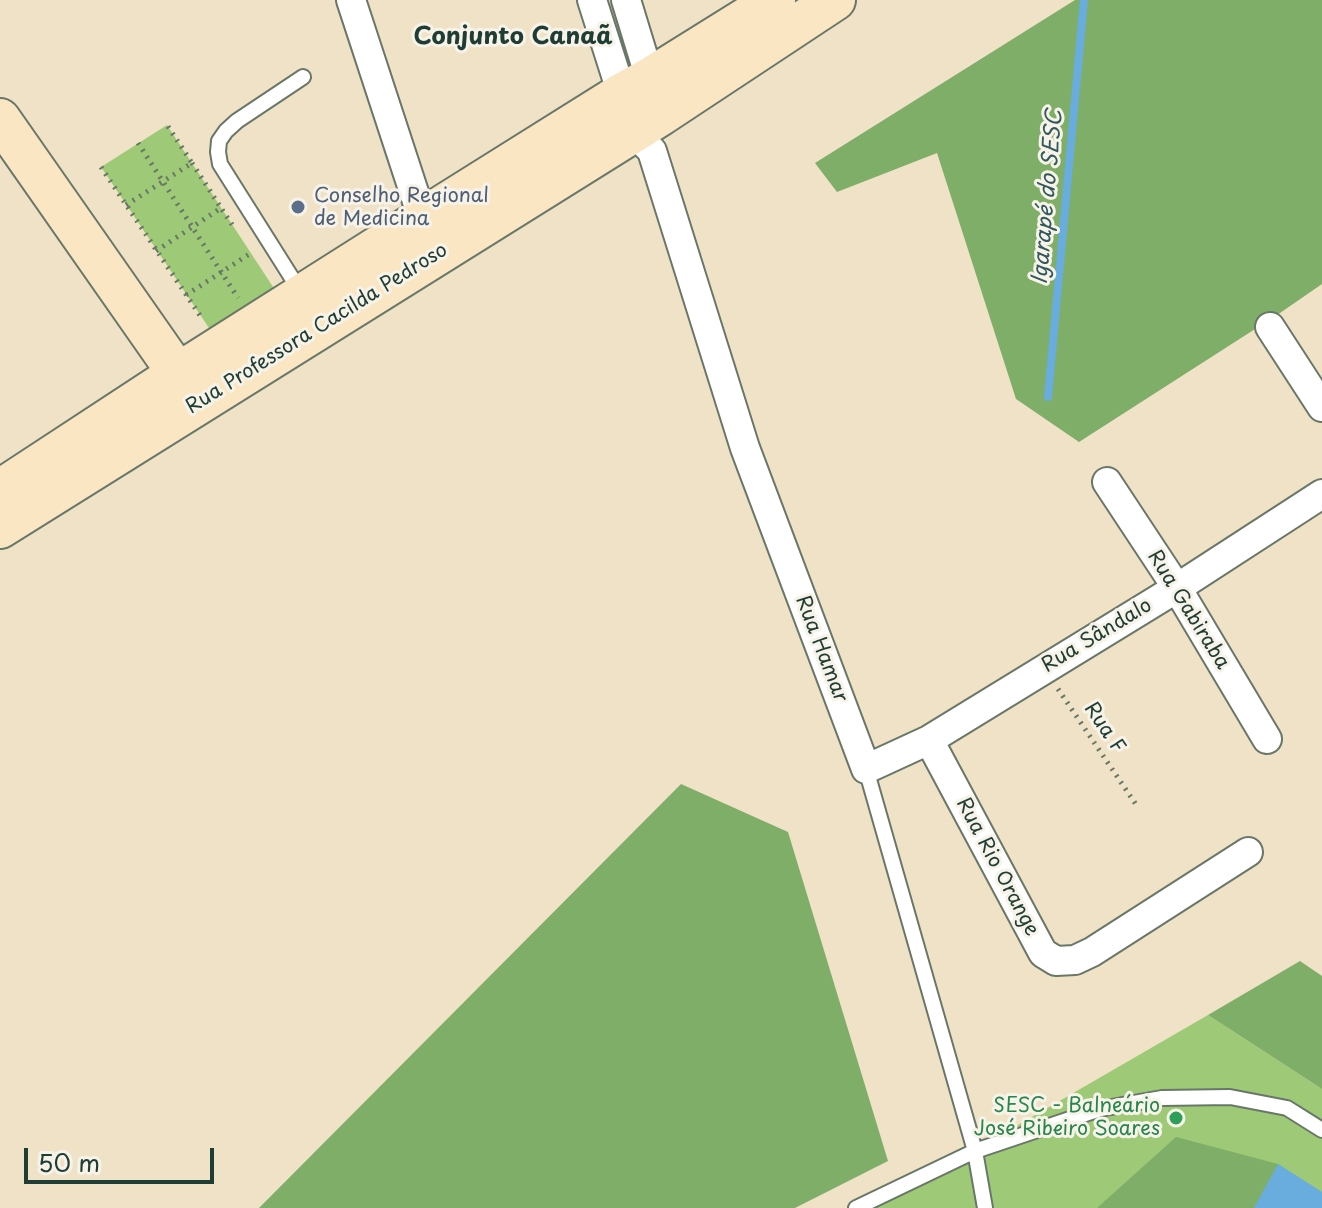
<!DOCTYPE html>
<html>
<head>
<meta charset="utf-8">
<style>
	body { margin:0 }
	#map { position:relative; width:1322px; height:1208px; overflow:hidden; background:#f0e2c6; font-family:"Playpen Sans",sans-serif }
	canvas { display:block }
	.scale { position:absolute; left:24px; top:1148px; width:190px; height:36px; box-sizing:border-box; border:4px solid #1f3d34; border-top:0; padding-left:10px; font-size:24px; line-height:28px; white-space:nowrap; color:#1f3d34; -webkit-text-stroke:6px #f7f3e8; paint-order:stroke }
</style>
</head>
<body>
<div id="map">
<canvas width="1322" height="1208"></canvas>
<div class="scale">50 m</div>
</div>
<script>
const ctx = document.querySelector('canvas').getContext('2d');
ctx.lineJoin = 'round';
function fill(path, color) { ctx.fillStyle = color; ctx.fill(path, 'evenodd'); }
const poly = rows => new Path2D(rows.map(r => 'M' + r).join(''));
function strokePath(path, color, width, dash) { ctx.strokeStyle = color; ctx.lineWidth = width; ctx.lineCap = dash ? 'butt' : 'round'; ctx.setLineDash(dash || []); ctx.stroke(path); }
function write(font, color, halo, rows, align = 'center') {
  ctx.font = font + ' "Playpen Sans",sans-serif'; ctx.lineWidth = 6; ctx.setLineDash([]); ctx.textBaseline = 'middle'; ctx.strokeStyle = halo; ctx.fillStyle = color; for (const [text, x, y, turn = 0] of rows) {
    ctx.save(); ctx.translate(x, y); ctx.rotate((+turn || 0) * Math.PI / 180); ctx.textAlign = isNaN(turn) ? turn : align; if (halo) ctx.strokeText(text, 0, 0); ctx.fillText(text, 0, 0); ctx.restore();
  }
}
const green = poly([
	[167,125,279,296,215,337,101,167],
	[1208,1015,1322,1089,1322,1208,856,1208,980,1147]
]);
const forest = poly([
	[1075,0,1322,0,1322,284,1280,313,1079,442,1016,399,937,153,837,192,815,163],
	[681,784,788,832,888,1161,795,1208,259,1208],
	[1300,961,1322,976,1322,1089,1208,1015],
	[1176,1137,1278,1164,1322,1193,1322,1208,1097,1208]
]);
const water = poly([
	[1278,1164,1322,1192,1322,1208,1254,1208]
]);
const stream = poly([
	[1048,397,1084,0]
]);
const path = poly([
	[138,143,238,298],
	[192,163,221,208],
	[101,167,203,320],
	[126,205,192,163,167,125],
	[156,251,221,208,233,226],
	[186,295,251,253],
	[1058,689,1137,806]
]);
const lane = poly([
	[302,294,220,164,218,152,219,141,226,131,237,121,303,77],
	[866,769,975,1151,985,1208],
	[856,1208,975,1151,1100,1109,1162,1098,1230,1097,1287,1108,1322,1130]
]);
const street = poly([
	[351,0,427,232],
	[592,0,634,132,652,151,745,448,866,769,929,740,1177,588,1322,494],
	[626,0,655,95],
	[1270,327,1322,407],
	[1107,482,1177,588,1267,739],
	[929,740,1043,953,1056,961,1075,960,1092,952,1248,852]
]);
const secondary = poly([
	[0,119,193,395],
	[0,490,177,374,423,218,621,94,650,78,775,0],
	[0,528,661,115,835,0]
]);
const markers = [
	[298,207,8,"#5c6f8a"],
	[1176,1118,8,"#2e9e5b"]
];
const serviceNames = [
	["Conselho Regional",314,196],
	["de Medicina",314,219]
];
const streetNames = [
	["Rua Professora Cacilda Pedroso",317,329,-32],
	["Rua Gabiraba",1188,610,58],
	["Rua Sândalo",1097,636,-31],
	["Rua Hamar",821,649,69],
	["Rua F",1104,728,56],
	["Rua Rio Orange",997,867,62]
];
const leisureNames = [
	["SESC - Balneário",1160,1106],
	["José Ribeiro Soares",1160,1129]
];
const waterNames = [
	["Igarapé do SESC",1048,197,-85]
];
const quarterNames = [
	["Conjunto Canaã",513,37]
];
fill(green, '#9eca77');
fill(forest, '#7eae68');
fill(water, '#69acde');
strokePath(stream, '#69acde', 8);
strokePath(lane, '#687767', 18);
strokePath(street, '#687767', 32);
strokePath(secondary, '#687767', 44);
strokePath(path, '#687767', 5, [2, 6]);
strokePath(lane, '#fff', 14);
strokePath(street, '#fff', 28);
strokePath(secondary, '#fbe6c4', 40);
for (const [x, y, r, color] of markers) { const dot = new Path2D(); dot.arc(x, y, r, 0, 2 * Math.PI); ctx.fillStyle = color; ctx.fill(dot); strokePath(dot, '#f7f3e8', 3); }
write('20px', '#4e5e75', '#f7f3e8', serviceNames, 'left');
write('20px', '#1f3d34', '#f7f3e8', streetNames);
write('20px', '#27864d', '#f7f3e8', leisureNames, 'right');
write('italic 22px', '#32595e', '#f7f3e8', waterNames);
write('bold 24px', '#1f3d34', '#f7f3e8', quarterNames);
</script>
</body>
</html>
